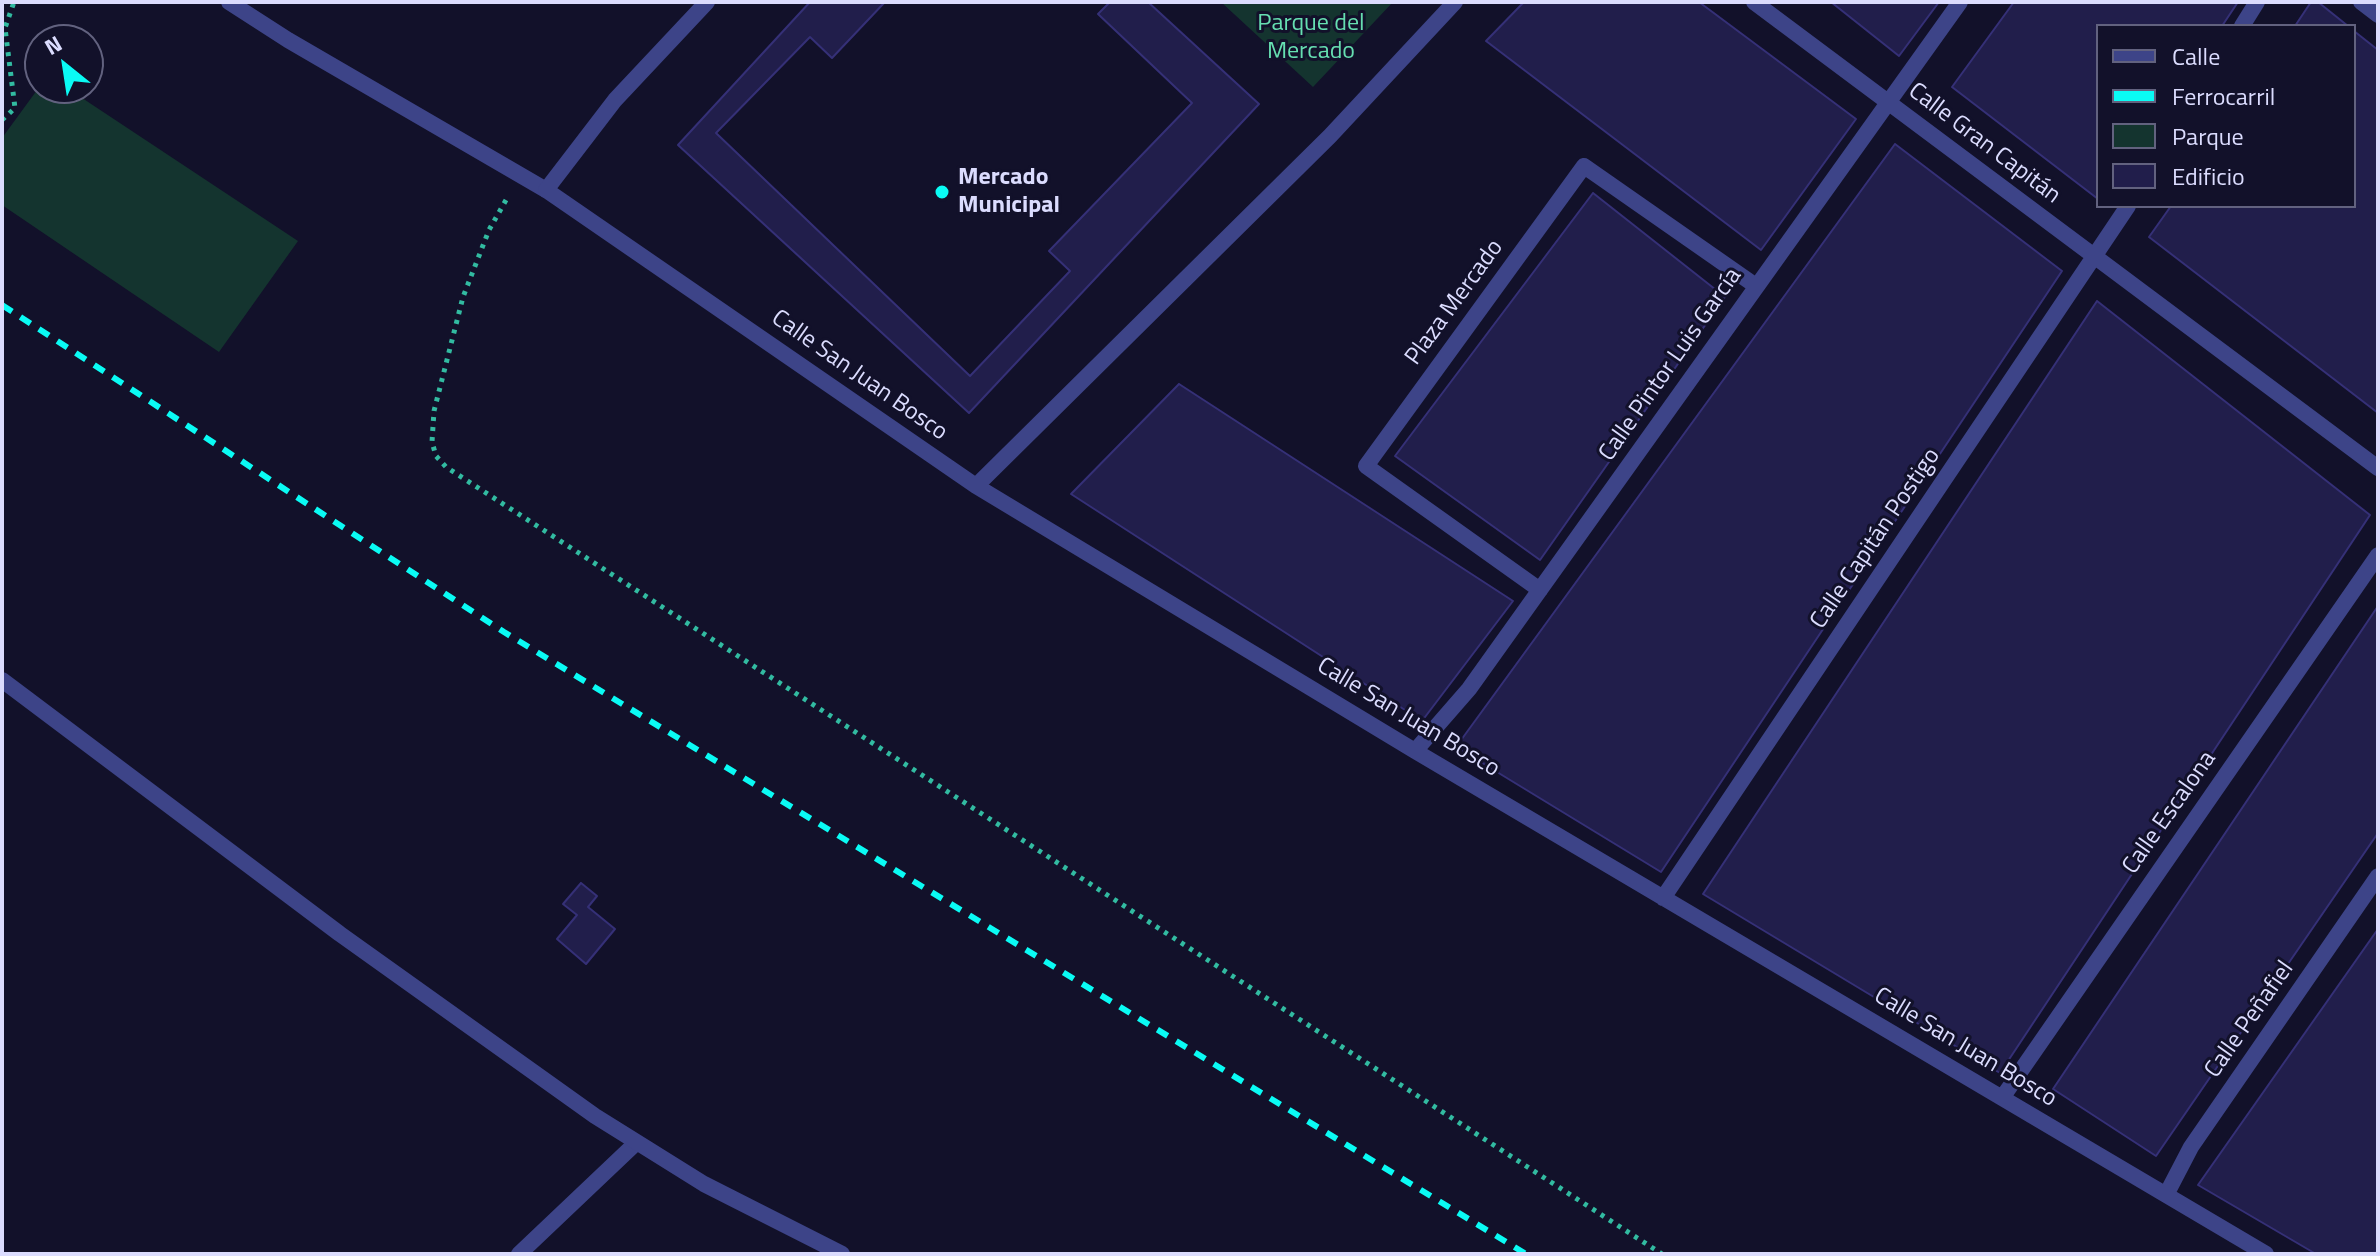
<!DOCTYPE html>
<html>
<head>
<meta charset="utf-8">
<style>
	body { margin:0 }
	#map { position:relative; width:2380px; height:1256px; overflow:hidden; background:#12112a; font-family:"Titillium Web",sans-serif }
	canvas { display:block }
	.frame { position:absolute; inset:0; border:4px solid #dbdcfe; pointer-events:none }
	.legend { position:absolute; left:2096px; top:24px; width:260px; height:184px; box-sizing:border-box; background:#12112a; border:2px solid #62627f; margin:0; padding:10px 14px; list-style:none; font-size:24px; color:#dbdcfe }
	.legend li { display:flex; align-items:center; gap:16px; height:40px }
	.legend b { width:40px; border:2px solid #62627f }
	.north { position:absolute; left:24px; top:24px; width:80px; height:80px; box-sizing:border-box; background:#12112a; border:2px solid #62627f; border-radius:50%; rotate:330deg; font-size:22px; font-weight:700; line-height:32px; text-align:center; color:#dbdcfe }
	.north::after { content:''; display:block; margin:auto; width:28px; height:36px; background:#0afbf4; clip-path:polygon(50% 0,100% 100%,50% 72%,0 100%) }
</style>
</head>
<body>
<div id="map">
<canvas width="2380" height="1256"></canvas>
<div class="frame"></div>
<ul class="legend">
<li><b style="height:10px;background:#3d4488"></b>Calle</li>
<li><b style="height:10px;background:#0afbf4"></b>Ferrocarril</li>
<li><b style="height:22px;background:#14342f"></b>Parque</li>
<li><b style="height:22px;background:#211e4b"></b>Edificio</li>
</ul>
<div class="north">N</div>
</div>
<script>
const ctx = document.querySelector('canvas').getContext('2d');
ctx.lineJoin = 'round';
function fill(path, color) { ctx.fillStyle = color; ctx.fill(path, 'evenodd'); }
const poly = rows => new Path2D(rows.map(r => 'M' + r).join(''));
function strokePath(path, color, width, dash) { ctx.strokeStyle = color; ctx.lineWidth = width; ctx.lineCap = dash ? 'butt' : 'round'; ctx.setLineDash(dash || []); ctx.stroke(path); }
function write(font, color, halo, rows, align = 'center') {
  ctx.font = font + ' "Titillium Web",sans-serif'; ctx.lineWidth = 6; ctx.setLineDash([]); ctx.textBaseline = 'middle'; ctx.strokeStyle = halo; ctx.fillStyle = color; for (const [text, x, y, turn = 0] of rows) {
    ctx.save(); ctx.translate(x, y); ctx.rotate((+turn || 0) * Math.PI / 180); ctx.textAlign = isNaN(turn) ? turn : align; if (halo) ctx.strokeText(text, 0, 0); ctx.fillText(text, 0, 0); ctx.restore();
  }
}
const green = poly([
	[1221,2,1393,2,1313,87],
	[40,86,67,88,298,241,219,352,2,205,2,138]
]);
const building = poly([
	[810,2,1148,2,1259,104,969,413,678,145,810,2],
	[885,2,1110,2,1098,14,1192,103,1049,251,1070,271,970,376,716,133,810,37,832,58,885,2],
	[1524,2,1699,2,1856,119,1761,250,1486,41,1524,2],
	[1831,2,1939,2,1899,56,1831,2],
	[2014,2,2238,2,2222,26,2098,26,2098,199,1952,87,2014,2],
	[2311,2,2318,2,2348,26,2295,26,2311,2],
	[2354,31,2378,50,2378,413,2149,237,2171,206,2354,206,2354,31],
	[1895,144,2062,271,1661,872,1456,747,1895,144],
	[1593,193,1725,297,1540,560,1395,456,1593,193],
	[2097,301,2370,515,2000,1073,1703,894,2097,301],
	[1179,384,1513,601,1422,721,1071,494,1179,384],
	[2378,606,2378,833,2156,1156,2053,1089,2378,606],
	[581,883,597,896,588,907,615,929,586,964,557,939,577,915,563,904,581,883],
	[2378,929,2378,1254,2316,1254,2198,1185,2378,929]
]);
const path = poly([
	[2,120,15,108,5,28,14,2],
	[506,200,489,230,463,297,434,411,432,442,436,456,446,467,1662,1254]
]);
const lane = poly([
	[229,2,288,40,546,190],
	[519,1254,636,1143]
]);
const street = poly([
	[707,2,615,100,546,190,976,486,1415,751,2266,1254],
	[1754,2,2378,468],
	[2361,2,2378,15],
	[2242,26,2257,2],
	[976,486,1330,136,1455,2],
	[1540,590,1366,466,1584,166,1756,286],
	[2,680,340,934,595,1116,704,1184,842,1254],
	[1415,751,1469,689,1960,2],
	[1663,898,2128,206],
	[2002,1098,2378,555],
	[2166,1195,2191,1147,2378,876]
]);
const rail = poly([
	[2,305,504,632,1526,1254]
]);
const markers = [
	[942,192,8,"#0afbf4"]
];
const parkNames = [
	["Parque del",1311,24],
	["Mercado",1311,52]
];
const streetNames = [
	["Calle Gran Capitán",1984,144,37],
	["Plaza Mercado",1455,303,-54],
	["Calle Pintor Luis García",1671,365,-55],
	["Calle San Juan Bosco",859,376,35],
	["Calle Capitán Postigo",1876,539,-56],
	["Calle San Juan Bosco",1408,718,31],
	["Calle Escalona",2170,813,-55],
	["Calle Peñafiel",2250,1020,-55],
	["Calle San Juan Bosco",1965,1048,31]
];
const poiNames = [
	["Mercado",958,178],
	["Municipal",958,206]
];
fill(green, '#14342f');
fill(building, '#211e4b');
strokePath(building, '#353077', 2);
strokePath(path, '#32bba1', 5, [4, 6]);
strokePath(lane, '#3d4488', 16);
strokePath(street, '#3d4488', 16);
strokePath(rail, '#0afbf4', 6, [12, 10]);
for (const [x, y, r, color] of markers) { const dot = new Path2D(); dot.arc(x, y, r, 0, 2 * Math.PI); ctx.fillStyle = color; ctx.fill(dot); strokePath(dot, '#12112a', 3); }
write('24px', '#66dfb1', '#12112a', parkNames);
write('24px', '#dbdcfe', '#12112a', streetNames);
write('bold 24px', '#dbdcfe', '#12112a', poiNames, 'left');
</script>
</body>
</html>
